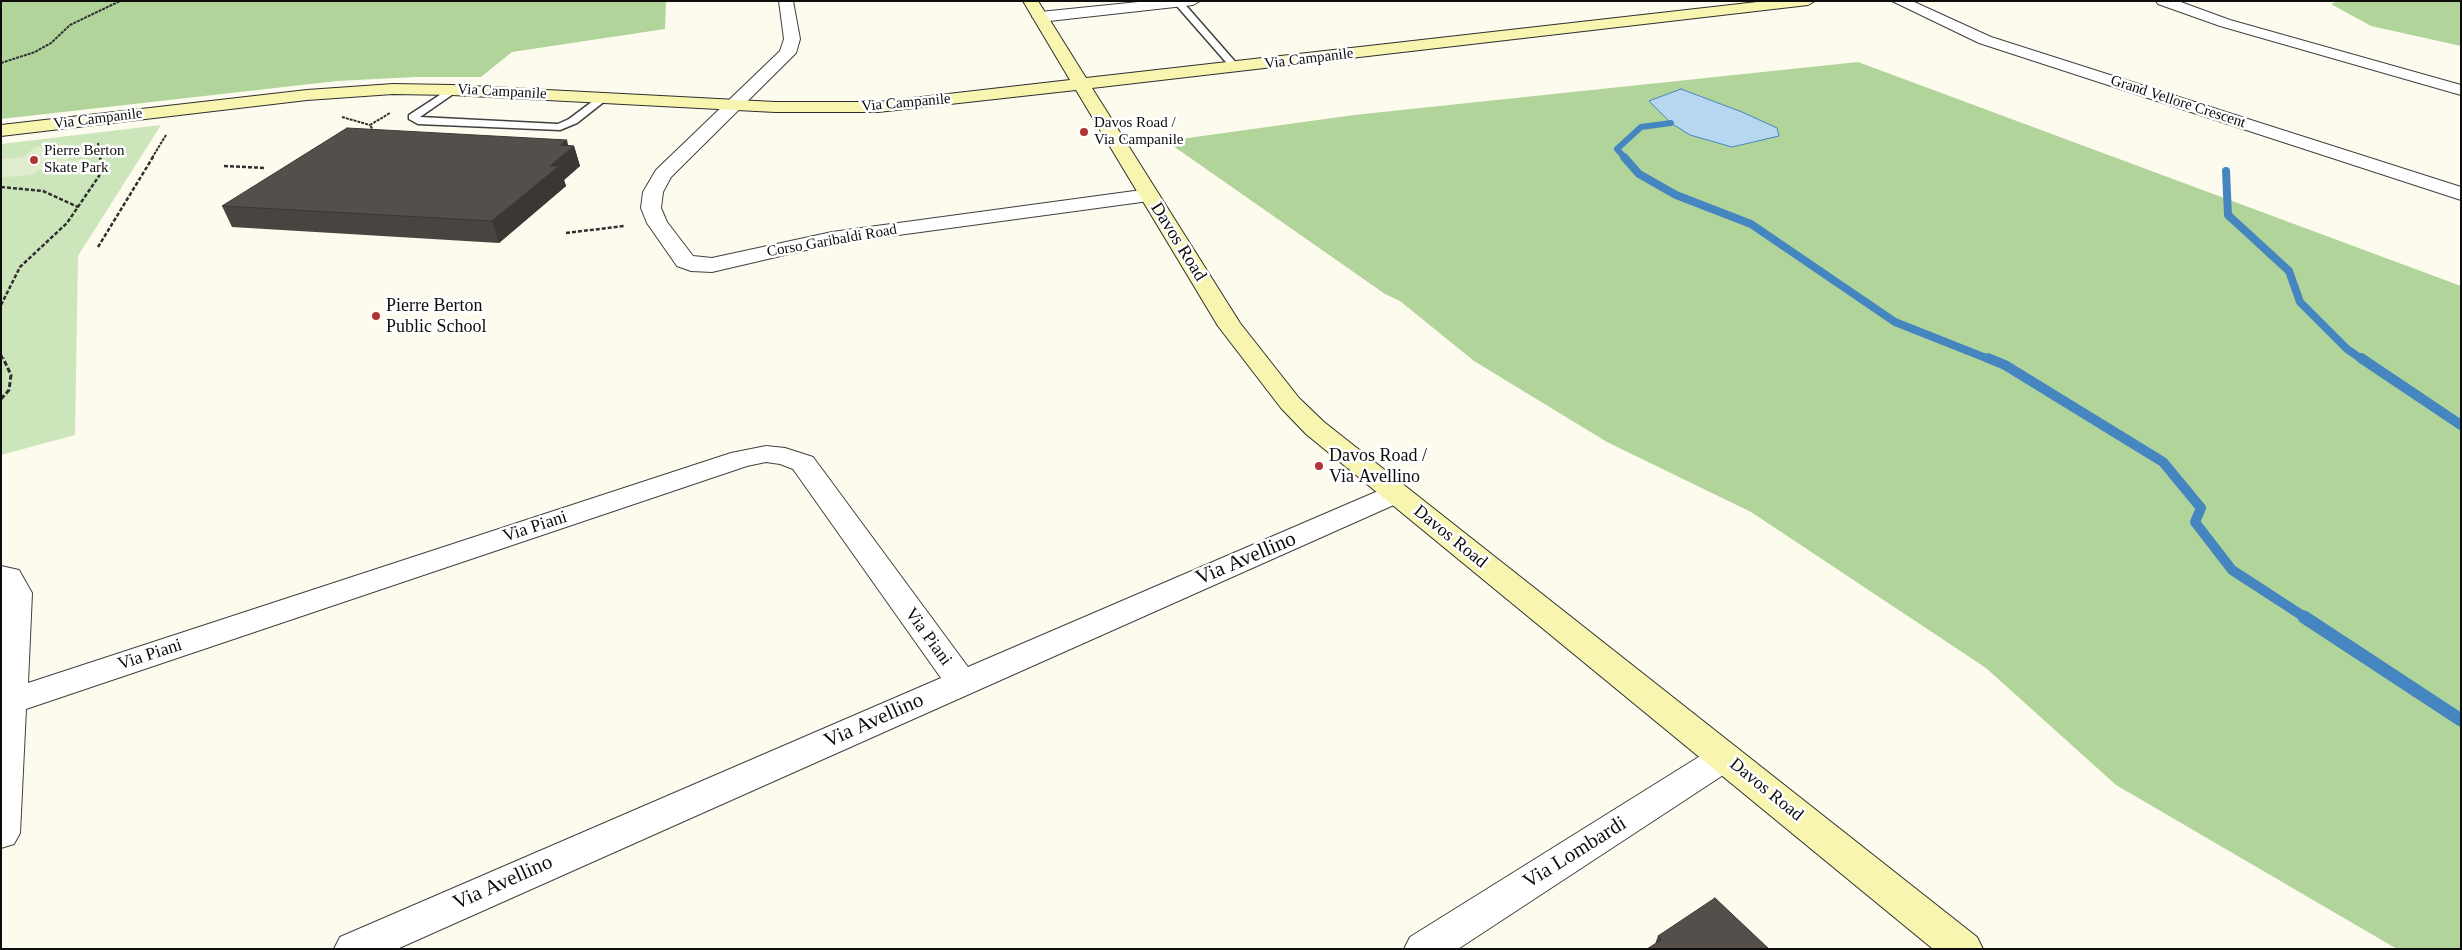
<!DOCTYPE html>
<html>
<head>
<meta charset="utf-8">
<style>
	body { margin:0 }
	#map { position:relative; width:2462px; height:950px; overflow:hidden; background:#fdfbee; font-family:Georgia,serif }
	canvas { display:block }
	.frame { position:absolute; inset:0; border:2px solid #0d0d0d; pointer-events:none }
</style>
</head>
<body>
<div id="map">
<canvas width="2462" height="950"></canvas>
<div class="frame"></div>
</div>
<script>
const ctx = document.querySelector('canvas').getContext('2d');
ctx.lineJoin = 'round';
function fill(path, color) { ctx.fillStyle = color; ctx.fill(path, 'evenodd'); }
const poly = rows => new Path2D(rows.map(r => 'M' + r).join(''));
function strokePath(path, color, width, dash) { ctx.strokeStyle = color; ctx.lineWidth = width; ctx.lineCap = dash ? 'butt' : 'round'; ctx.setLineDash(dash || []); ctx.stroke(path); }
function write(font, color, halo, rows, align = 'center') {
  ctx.font = font + ' Georgia,serif'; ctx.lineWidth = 5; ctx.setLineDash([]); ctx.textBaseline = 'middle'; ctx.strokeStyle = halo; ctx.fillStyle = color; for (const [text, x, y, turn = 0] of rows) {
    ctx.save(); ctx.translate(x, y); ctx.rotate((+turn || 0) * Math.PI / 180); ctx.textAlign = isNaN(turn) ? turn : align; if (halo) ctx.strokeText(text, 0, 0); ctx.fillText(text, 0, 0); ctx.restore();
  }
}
const green = poly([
	[161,125,78,256,75,435,1,455,1,144]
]);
const forest = poly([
	[1,1,666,1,665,29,512,52,481,77,415,77,337,81,1,119],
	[2338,1,2461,1,2461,46,2371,26,2331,4],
	[1858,62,2461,286,2461,949,2397,949,2116,785,1986,668,1751,512,1607,442,1474,361,1400,301,1385,294,1166,141,1354,115]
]);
const pitch = poly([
	[65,145,54,155,68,156,67,161,80,160,77,163,81,163,77,167,38,170,34,174,23,176,1,177,1,159,24,157,35,147]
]);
const water = poly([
	[1681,89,1742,112,1777,128,1779,136,1732,147,1690,135,1671,123,1649,101,1681,89]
]);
const streamFar3 = poly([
	[1625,158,1617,149,1641,127,1671,123]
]);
const streamFar2 = poly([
	[1624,157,1639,174,1676,195,1751,224,1895,322,1991,360],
	[2226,171,2228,215,2289,271,2300,302,2347,349,2363,360]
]);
const streamFar1 = poly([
	[1988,358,2005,365,2163,462,2201,508,2195,522,2232,570,2306,618],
	[2361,358,2461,425]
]);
const stream = poly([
	[2304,617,2461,720]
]);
const pathFar2 = poly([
	[1,63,35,52,51,43,70,25,120,1],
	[342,117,370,125],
	[374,132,370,125,390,113],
	[98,143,100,158],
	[152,158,166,135]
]);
const pathFar1 = poly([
	[224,166,266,168],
	[1,187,43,191,78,207],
	[566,233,624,226],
	[98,247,153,157],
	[1,305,20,267,67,223,99,176,102,167,100,157],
	[1,355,3,360]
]);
const path = poly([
	[1,399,9,390,11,375,3,358]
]);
const lane = poly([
	[1176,1,1182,1,1238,65,1238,69,1232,69,1176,5,1176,1],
	[452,87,456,88,456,92,420,117,558,124,569,119,601,95,605,94,610,97,577,123,560,130,418,124,409,119,409,115,452,87]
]);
const street = poly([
	[779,1,793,1,800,39,796,53,671,177,663,192,661,208,667,222,693,256,712,258,832,232,1149,189,1156,191,1159,195,1156,199,1149,201,832,244,712,272,691,271,677,266,647,223,641,208,643,192,656,170,780,51,784,39,779,1],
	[1148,1,1200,1,1193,5,1040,22,1032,17,1040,12,1148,1],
	[1892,1,1912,1,1991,37,2461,187,2461,200,1979,43,1892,1],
	[2156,1,2178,1,2230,20,2461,85,2461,95,2220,26,2158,4,2156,1],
	[766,446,785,448,813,457,968,667,1385,488,1395,485,1405,488,1409,494,1405,500,397,949,334,949,340,937,941,678,793,469,780,464,766,462,747,466,26,709,20,833,14,844,1,848,1,566,19,570,32,593,28,683,731,453,766,446],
	[1725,744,1737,748,1743,757,1737,766,1458,949,1404,949,1410,937,1713,748,1725,744]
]);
const secondary = poly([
	[1023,1,1038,1,1086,78,1766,1,1815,1,1808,5,1092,88,1240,323,1299,398,1324,422,1977,937,1983,949,1933,949,1306,434,1281,408,1218,326,1076,90,878,112,775,112,452,95,393,94,307,100,1,136,1,125,307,90,393,84,452,85,775,102,878,102,1070,80,1023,1]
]);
const wall = poly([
	[568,145,574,146,580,166,564,180,566,186,499,243,232,227,222,206],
	[1658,936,1769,949,1655,944]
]);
const shadedWall = poly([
	[567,140,569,149,574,146,580,166,564,180,566,186,499,243,492,221,550,166,560,145]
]);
const building = poly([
	[347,128,567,140,560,145,574,146,550,166,559,166,492,221,222,206,347,128],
	[1715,898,1769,949,1647,949,1661,940,1658,936,1715,898]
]);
const markers = [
	[1084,132,5,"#b03532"],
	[34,160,5,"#b03532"],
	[376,316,5,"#b03532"],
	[1319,466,5,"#b03532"]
];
const farStreetnames = [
	["Via Campanile",1309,59,-7],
	["Via Campanile",502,92,3],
	["Grand Vellore Crescent",2178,102,18],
	["Via Campanile",906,103,-5],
	["Via Campanile",98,119,-7],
	["Corso Garibaldi Road",832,241,-10]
];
const farPoinames = [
	["Davos Road /",1094,123],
	["Via Campanile",1094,140],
	["Pierre Berton",44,151],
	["Skate Park",44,168]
];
const streetNames = [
	["Davos Road",1178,242,58],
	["Via Piani",535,527,-18],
	["Davos Road",1450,537,39],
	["Via Piani",928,637,54],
	["Via Piani",150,655,-18],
	["Davos Road",1766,790,39]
];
const poiNames = [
	["Pierre Berton",386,306],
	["Public School",386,327],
	["Davos Road /",1329,456],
	["Via Avellino",1329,477]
];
const nearStreetnames = [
	["Via Avellino",1246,559,-23],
	["Via Avellino",874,721,-24],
	["Via Lombardi",1575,853,-32],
	["Via Avellino",503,883,-24]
];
fill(green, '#cde5bb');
fill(forest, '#b1d49b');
fill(pitch, '#dfedcc');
fill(water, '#b7d7f0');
strokePath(water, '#4586c0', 1);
strokePath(streamFar3, '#4586c0', 6);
strokePath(streamFar2, '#4586c0', 8);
strokePath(streamFar1, '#4586c0', 10);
strokePath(stream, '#4586c0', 13);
strokePath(lane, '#404040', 3);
strokePath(street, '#404040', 2);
strokePath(secondary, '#2f2f2f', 2);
strokePath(pathFar2, '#2f2f2f', 2, [3, 1]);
strokePath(pathFar1, '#2f2f2f', 2.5, [4, 2]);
strokePath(path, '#2f2f2f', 3, [5, 2.5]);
fill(lane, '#fff');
fill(street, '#fff');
fill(secondary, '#f7f5af');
fill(wall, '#484440');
fill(shadedWall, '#3b3734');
fill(building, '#544f4a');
strokePath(building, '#3b3734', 1);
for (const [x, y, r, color] of markers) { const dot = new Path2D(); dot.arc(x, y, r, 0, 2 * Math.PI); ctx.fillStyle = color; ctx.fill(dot); strokePath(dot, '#fff', 2); }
write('15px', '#0d0d0d', '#fff', farStreetnames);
write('15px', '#0d0d0d', '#fff', farPoinames, 'left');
write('18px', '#0d0d0d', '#fff', streetNames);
write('18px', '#0d0d0d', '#fff', poiNames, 'left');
write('21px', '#0d0d0d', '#fff', nearStreetnames);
</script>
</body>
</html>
